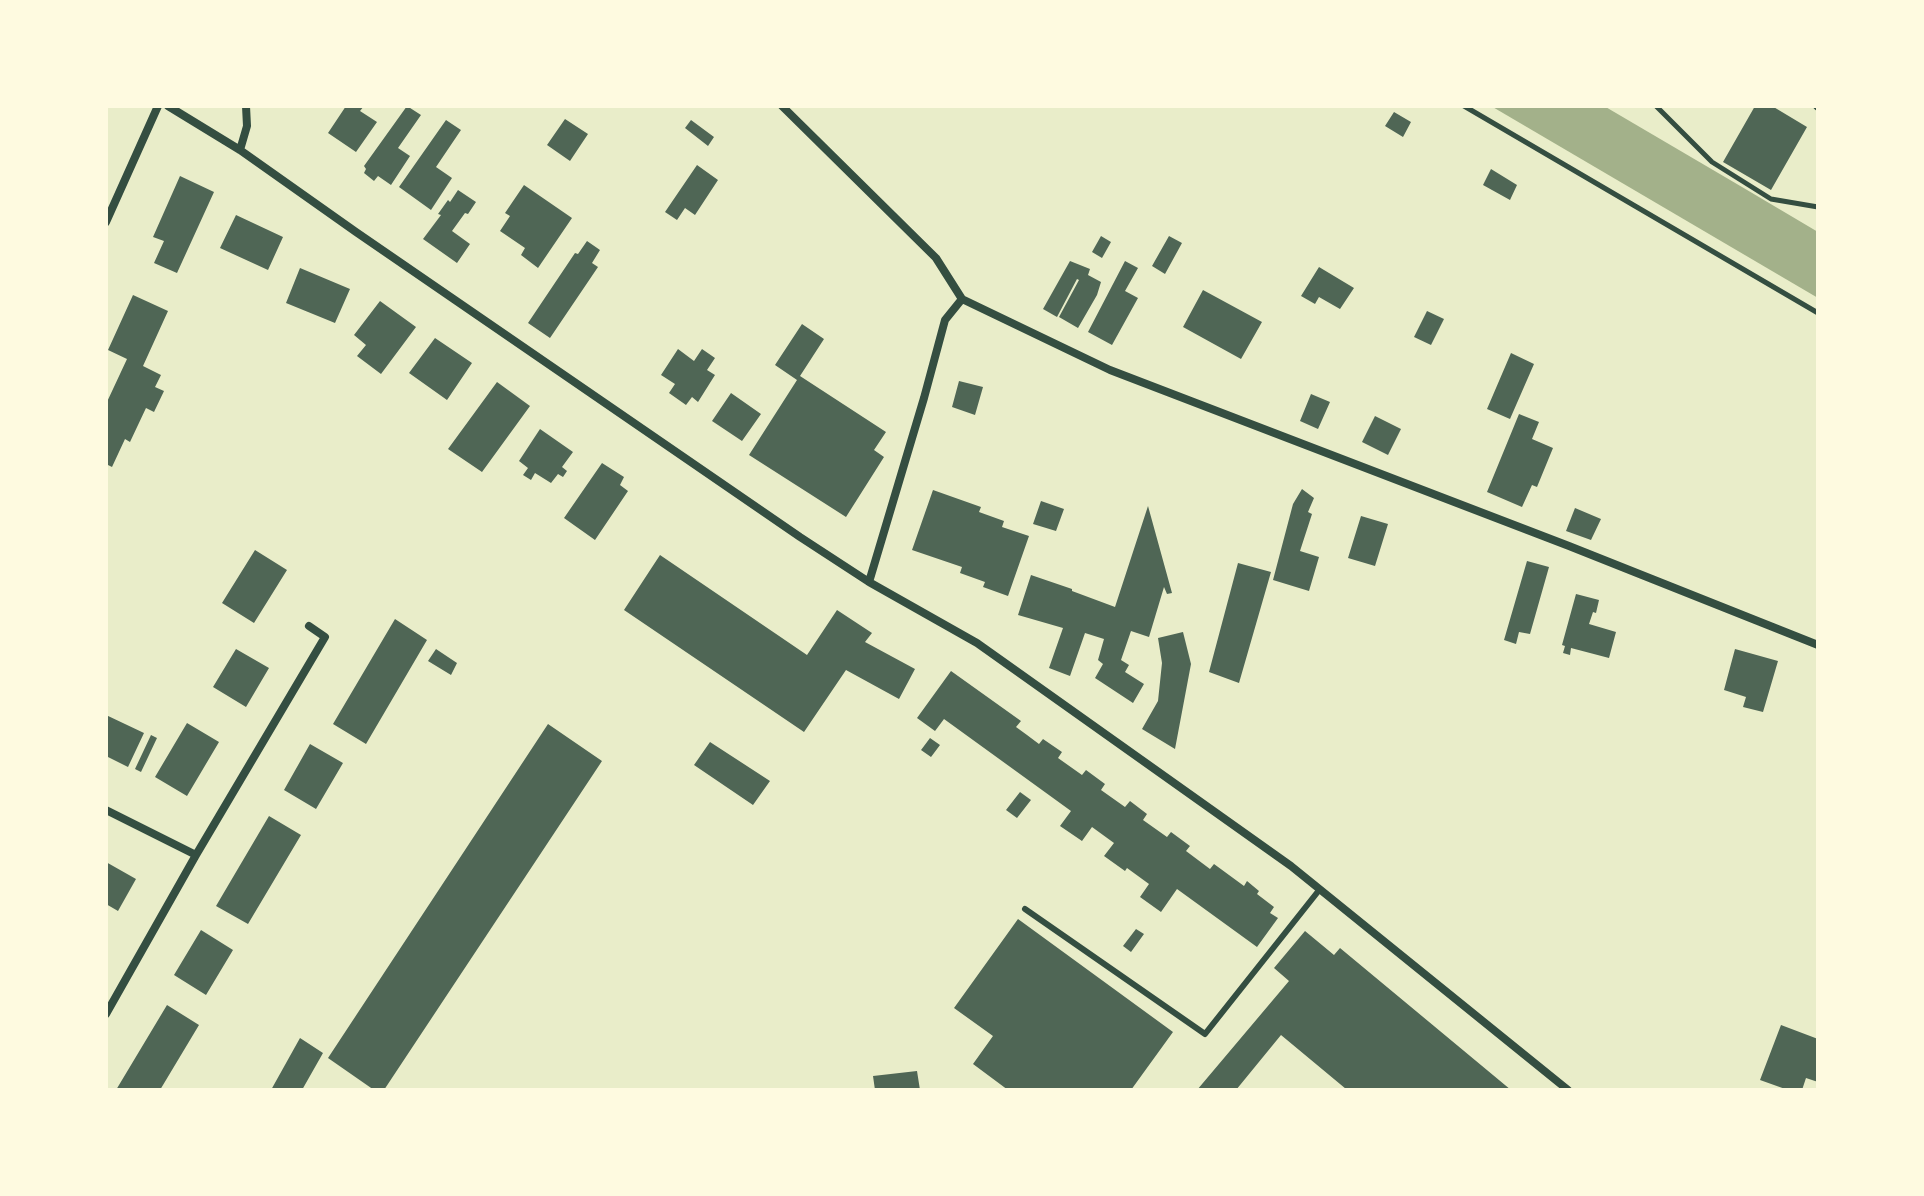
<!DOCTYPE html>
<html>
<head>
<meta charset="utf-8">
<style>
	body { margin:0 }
	#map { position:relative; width:1924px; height:1196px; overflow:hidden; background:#e9edc9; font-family:"Nunito Sans",sans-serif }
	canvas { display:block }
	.frame { position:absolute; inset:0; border:108px solid #fefae0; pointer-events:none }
</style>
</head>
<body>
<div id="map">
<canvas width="1924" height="1196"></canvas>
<div class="frame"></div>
</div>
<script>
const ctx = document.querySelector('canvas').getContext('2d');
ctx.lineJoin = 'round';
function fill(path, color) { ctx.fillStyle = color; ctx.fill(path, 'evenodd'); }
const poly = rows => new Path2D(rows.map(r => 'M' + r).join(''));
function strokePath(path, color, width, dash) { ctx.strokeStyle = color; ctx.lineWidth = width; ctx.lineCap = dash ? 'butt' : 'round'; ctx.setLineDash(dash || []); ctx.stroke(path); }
const water = poly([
	[1491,106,1604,106,1742,187,1818,232,1818,298]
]);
const building = poly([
	[346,106,364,106,360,111,377,122,356,152,328,133],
	[407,106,421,115,398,148,410,156,391,185,378,176,374,181,364,173,366,169,364,166],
	[1755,106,1772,106,1807,127,1771,190,1723,162],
	[1394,112,1411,122,1403,137,1385,126],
	[565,119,588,134,570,161,547,145],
	[446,120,461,130,436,167,452,178,431,210,399,187],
	[691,120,714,137,708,146,685,128],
	[697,165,718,180,695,215,685,208,677,220,665,212],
	[1491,169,1517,185,1510,200,1483,185],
	[180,176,214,192,177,273,154,263,164,241,153,237],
	[524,185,572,218,538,268,521,255,525,248,500,231,510,216,505,213],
	[458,190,476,202,468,214,465,213,452,231,470,244,457,263,423,239,441,215,438,214,448,200,450,202],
	[236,215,283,237,268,270,220,248],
	[1101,236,1111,242,1102,258,1092,252],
	[1169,236,1182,243,1165,274,1152,266],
	[587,241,600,250,592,263,598,267,550,338,528,323,575,253,578,254],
	[1070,261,1090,269,1088,275,1101,282,1097,295,1078,328,1059,317,1079,280,1077,279,1057,317,1043,309],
	[1125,261,1138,268,1125,291,1138,298,1112,345,1088,332],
	[1319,267,1354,288,1340,309,1319,297,1315,304,1301,296],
	[300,268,350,289,335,323,286,303],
	[1203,290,1262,322,1241,359,1183,327],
	[133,295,168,311,143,366,161,375,155,387,164,391,154,412,146,408,130,442,125,439,112,467,106,464,106,404,127,359,108,350],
	[380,301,416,327,381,374,357,356,366,345,354,335],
	[1427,311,1444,319,1431,345,1414,337],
	[802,324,824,339,800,376,886,432,874,450,884,457,846,517,749,455,797,380,775,365],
	[435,338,472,363,447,400,409,373],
	[678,349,694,361,702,349,715,358,707,370,715,375,698,402,692,397,686,405,669,393,675,384,661,375],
	[1511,353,1534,364,1510,419,1487,409],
	[959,381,983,387,975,415,952,407],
	[497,382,530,406,482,472,448,449],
	[731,393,761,414,742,441,712,421],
	[1311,394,1330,402,1318,429,1300,421],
	[1519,414,1539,422,1532,439,1553,448,1537,487,1532,485,1522,507,1487,492],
	[1375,416,1401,429,1388,455,1362,442],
	[540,429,573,452,562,467,567,471,563,477,558,474,551,483,535,473,531,480,523,475,528,468,519,461],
	[602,463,624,477,620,485,628,491,595,540,564,518],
	[1302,489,1314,498,1308,512,1312,514,1300,551,1319,557,1309,591,1273,580,1293,504],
	[933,490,981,507,979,512,1004,521,1002,527,1029,536,1008,596,983,587,985,582,960,573,962,567,912,550],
	[1041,501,1064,509,1056,531,1033,524],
	[1148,506,1172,593,1167,594,1164,587,1149,637,1131,631,1121,660,1129,665,1125,672,1144,684,1133,703,1095,678,1103,664,1098,660,1104,639,1085,633,1070,676,1049,668,1063,628,1018,615,1031,575,1072,589,1072,591,1115,607],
	[1575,508,1601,519,1591,540,1566,531],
	[1361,516,1388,524,1375,566,1348,558],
	[255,550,287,570,254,623,222,603],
	[660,555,807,655,837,610,872,633,865,642,915,669,899,699,846,670,804,732,624,610],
	[1527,561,1549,567,1530,634,1519,632,1516,644,1504,640],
	[1238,563,1271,572,1239,683,1209,672],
	[1576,594,1599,600,1596,613,1593,612,1589,624,1616,632,1609,658,1571,648,1570,655,1563,653,1565,646,1562,645],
	[395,619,427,640,366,744,333,724],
	[1183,632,1191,664,1175,749,1142,729,1158,701,1162,663,1158,638],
	[236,649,269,668,246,707,213,687],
	[436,649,457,663,451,675,428,661],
	[1735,649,1778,661,1763,712,1743,707,1746,697,1724,690],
	[951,671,1021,721,1016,727,1027,735,1039,744,1043,739,1062,752,1058,758,1082,775,1086,770,1105,784,1101,790,1125,807,1130,801,1147,814,1143,820,1167,837,1171,832,1190,846,1186,851,1210,869,1214,864,1244,886,1247,881,1259,891,1257,894,1274,907,1270,913,1278,918,1257,947,1177,889,1161,912,1140,897,1149,884,1127,868,1125,871,1104,856,1114,843,1092,827,1082,841,1060,826,1071,811,944,719,935,731,917,718],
	[106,715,144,733,128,767,106,756],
	[187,723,219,742,187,796,155,777],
	[548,724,602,761,384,1090,374,1090,328,1058],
	[151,735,157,738,141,772,135,769],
	[930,738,940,745,931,757,921,750],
	[710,742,770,781,753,805,694,765],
	[310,744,343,763,316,809,284,790],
	[1020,792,1031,800,1017,818,1006,810],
	[269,816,301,835,248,924,216,906],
	[106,862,136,879,118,911,106,904],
	[1018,919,1173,1032,1131,1090,1008,1090,973,1064,993,1036,954,1008],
	[1136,929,1144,934,1131,952,1123,946],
	[201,930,233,950,206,995,174,975],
	[1305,931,1334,955,1340,948,1511,1090,1344,1090,1346,1089,1281,1035,1236,1090,1197,1090,1289,981,1274,968],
	[167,1005,199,1025,160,1090,116,1090],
	[1781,1025,1818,1039,1818,1082,1806,1078,1802,1090,1788,1090,1760,1080],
	[300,1038,323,1053,302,1090,271,1090],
	[917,1071,920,1090,875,1090,873,1076]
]);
const path = poly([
	[1464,106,1818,313],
	[1656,106,1712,162,1771,199,1818,207]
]);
const service = poly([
	[1025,909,1205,1034,1320,889]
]);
const minor = poly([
	[168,106,240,150,356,232,800,537,869,582,977,643,1291,866,1568,1090],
	[782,106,936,258,962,299],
	[1817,106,1818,107],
	[240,150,247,126,246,106],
	[106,222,158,106],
	[869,582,924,398,945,320,962,299,1110,370,1569,546,1818,645],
	[106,810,196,855],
	[106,1014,196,855,325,637,309,626]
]);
fill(water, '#a3b18a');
fill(building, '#4f6655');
strokePath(path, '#344e41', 5);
strokePath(service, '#344e41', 6);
strokePath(minor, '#344e41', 8);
</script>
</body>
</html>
